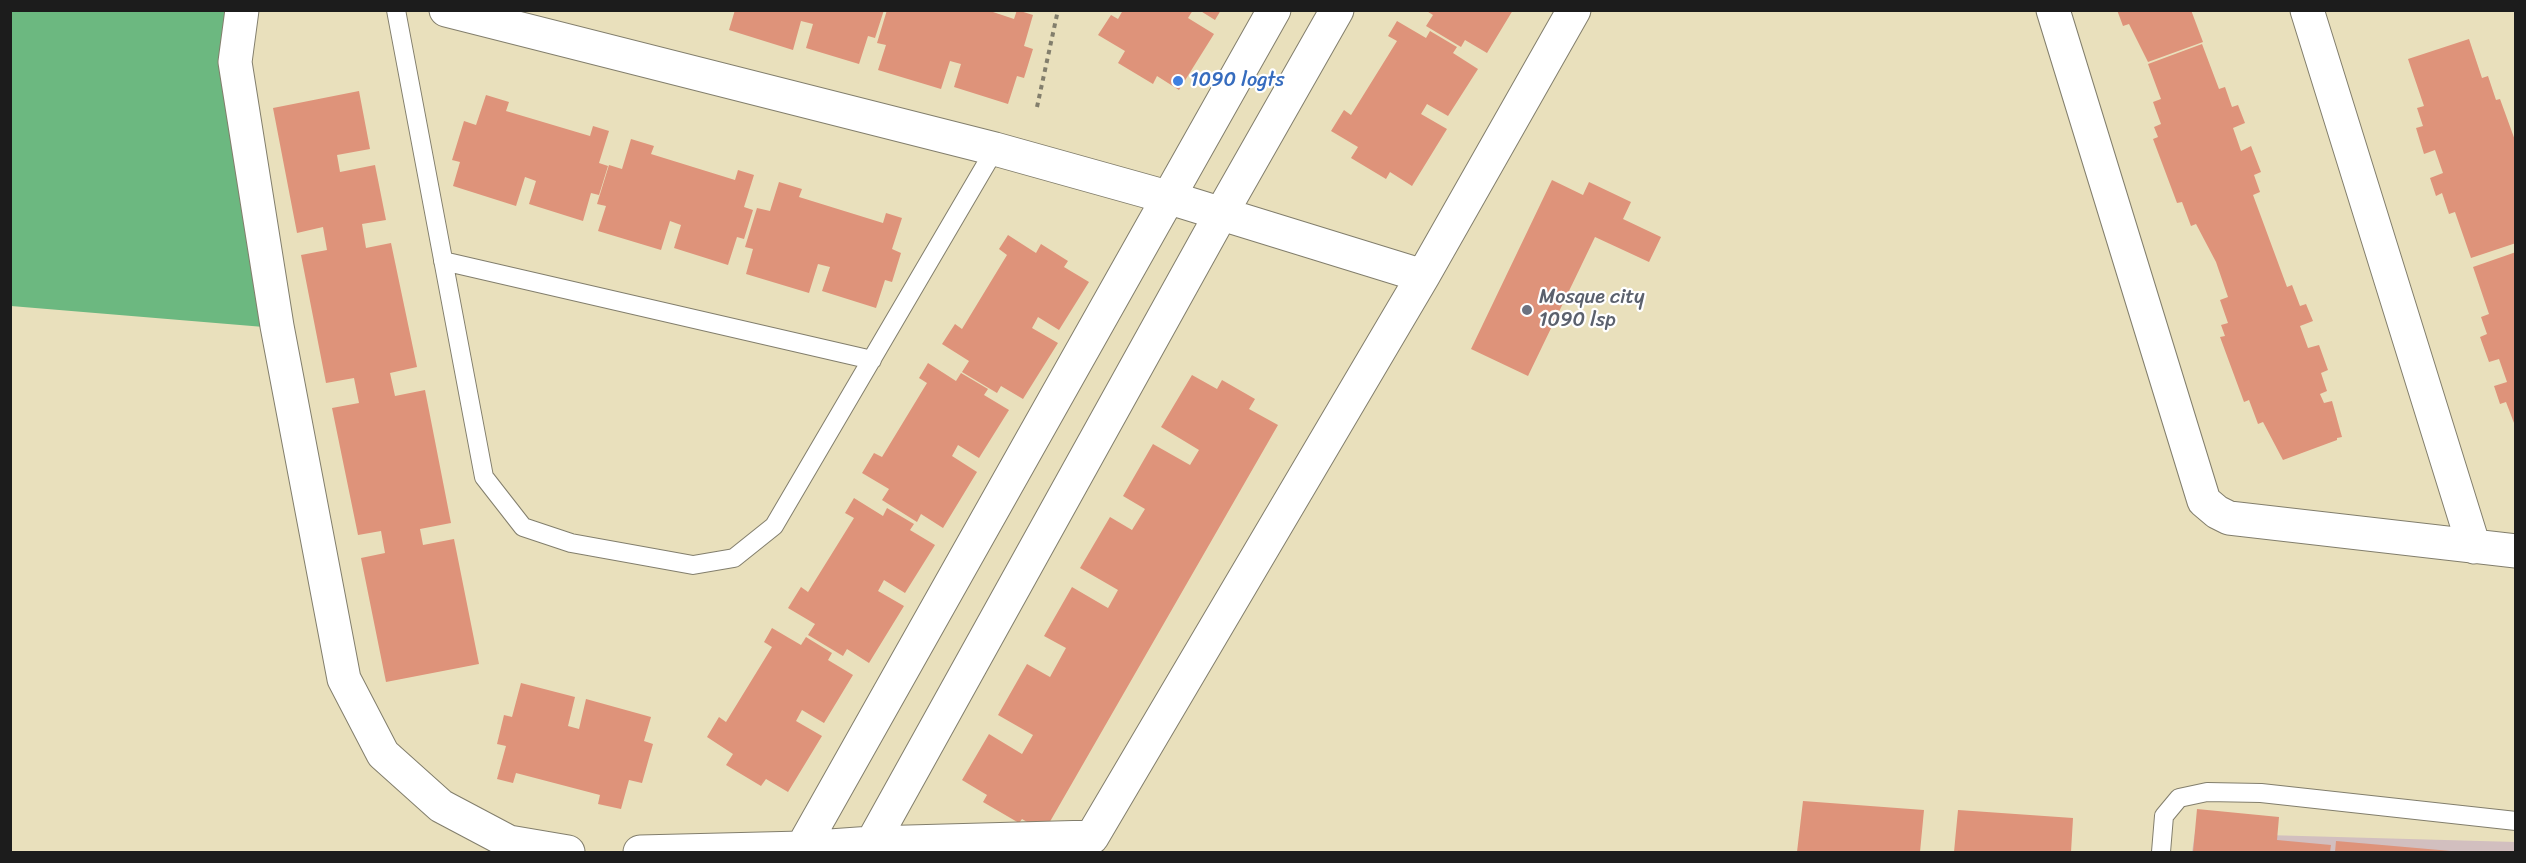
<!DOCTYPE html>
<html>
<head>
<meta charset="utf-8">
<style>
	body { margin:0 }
	#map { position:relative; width:2526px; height:863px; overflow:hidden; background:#e9e0bc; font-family:Sriracha,sans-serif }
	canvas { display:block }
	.frame { position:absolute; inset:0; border:12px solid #1c1c1c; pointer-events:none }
</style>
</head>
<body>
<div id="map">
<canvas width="2526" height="863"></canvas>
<div class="frame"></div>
</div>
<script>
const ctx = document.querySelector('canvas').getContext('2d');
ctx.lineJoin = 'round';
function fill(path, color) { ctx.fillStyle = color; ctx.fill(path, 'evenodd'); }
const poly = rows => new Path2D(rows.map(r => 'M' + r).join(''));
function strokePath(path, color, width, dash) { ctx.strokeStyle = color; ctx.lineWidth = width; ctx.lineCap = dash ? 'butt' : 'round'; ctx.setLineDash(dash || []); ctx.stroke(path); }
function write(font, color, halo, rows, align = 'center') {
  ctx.font = font + ' Sriracha,sans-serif'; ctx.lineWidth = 4.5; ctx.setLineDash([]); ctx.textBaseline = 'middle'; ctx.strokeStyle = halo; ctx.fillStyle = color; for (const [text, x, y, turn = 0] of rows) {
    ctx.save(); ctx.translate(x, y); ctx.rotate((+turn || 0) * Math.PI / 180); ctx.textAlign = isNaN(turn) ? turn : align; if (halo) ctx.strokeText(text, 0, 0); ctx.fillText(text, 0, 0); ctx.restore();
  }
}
const industrial = poly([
	[2195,833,2516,842,2515,852,2192,852]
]);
const forest = poly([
	[10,11,242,11,276,328,11,306]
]);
const building = poly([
	[735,10,884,10,875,38,868,36,859,64,806,48,813,24,801,21,793,50,729,30],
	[887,10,987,10,1014,19,1017,10,1033,15,1024,46,1033,49,1024,78,1017,76,1008,104,954,87,961,64,950,61,941,89,878,70,886,45,877,43],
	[1123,10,1193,10,1188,18,1214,34,1179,90,1157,76,1153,84,1118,63,1125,51,1098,35,1111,15,1118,19],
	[1199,10,1221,10,1215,20],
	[1425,10,1513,10,1487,53,1465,40,1461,47,1426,26,1433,15],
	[2117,10,2191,10,2203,42,2148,62,2129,24,2123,26],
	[1397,21,1426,38,1430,31,1457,47,1453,53,1478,69,1448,116,1427,104,1421,114,1447,129,1412,186,1390,172,1386,179,1351,158,1358,147,1331,131,1344,110,1351,115,1397,41,1388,36],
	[2469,39,2482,78,2488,76,2496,100,2500,99,2516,143,2516,204,2514,204,2516,243,2471,258,2455,212,2449,214,2442,193,2436,196,2430,178,2443,173,2435,150,2424,154,2416,128,2423,126,2417,108,2424,106,2408,59],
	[2202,44,2219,89,2225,87,2232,107,2238,105,2245,123,2233,128,2241,151,2251,146,2261,172,2254,175,2260,192,2253,195,2287,287,2292,285,2300,306,2306,304,2313,321,2300,326,2308,348,2319,345,2328,370,2321,373,2327,391,2320,394,2324,403,2332,401,2342,437,2337,438,2337,440,2283,460,2263,422,2258,424,2249,400,2244,402,2220,337,2225,336,2221,325,2228,323,2220,300,2228,297,2216,262,2196,224,2191,226,2182,202,2177,203,2153,139,2158,137,2154,127,2161,124,2153,102,2161,99,2148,64],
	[359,91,370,149,337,155,340,172,375,165,386,220,362,224,366,248,391,243,417,367,390,373,395,396,425,390,451,523,420,529,423,545,454,539,479,664,386,682,361,558,385,553,381,531,358,535,332,408,359,403,354,378,326,383,301,255,327,250,323,227,297,233,273,108],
	[486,95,509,102,506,111,590,136,593,126,609,131,599,163,608,166,599,195,591,193,583,221,529,204,536,181,525,177,516,206,453,186,460,162,452,160,464,121,476,125],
	[631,139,654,146,651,154,735,180,738,170,754,175,744,207,753,210,744,239,737,237,728,265,674,248,681,225,670,221,661,250,598,231,606,206,597,204,609,165,622,169],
	[1552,180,1583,195,1589,182,1631,202,1623,219,1661,237,1649,262,1595,237,1528,376,1471,349],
	[779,182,802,189,799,197,883,223,886,213,902,218,892,249,901,253,892,282,885,280,876,308,822,291,830,267,818,264,809,293,746,274,753,249,745,247,757,208,770,211],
	[1008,235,1036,253,1041,244,1068,261,1064,267,1089,282,1059,330,1038,317,1032,328,1058,343,1023,399,1001,386,997,393,962,372,969,361,942,344,955,324,962,329,1007,255,999,249],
	[2516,252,2516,422,2514,423,2506,402,2500,404,2494,386,2507,382,2499,359,2489,362,2480,337,2487,334,2481,317,2489,314,2473,267],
	[928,363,956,381,961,373,988,389,984,395,1009,410,979,458,958,445,952,456,977,472,943,528,921,514,917,522,882,500,889,489,862,473,874,453,882,457,927,383,919,378],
	[1192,375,1217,389,1222,380,1255,399,1249,409,1278,425,1044,832,1022,819,1019,823,983,802,987,795,962,780,989,734,1022,754,1033,735,998,715,1027,664,1050,677,1066,648,1044,636,1072,587,1108,608,1118,590,1080,568,1110,517,1132,530,1145,509,1123,496,1153,444,1190,465,1199,450,1161,427],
	[854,498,883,516,887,508,914,524,910,530,935,545,905,593,884,580,878,591,904,606,869,663,847,649,843,656,808,635,815,624,788,608,801,587,808,592,854,518,845,513],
	[772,628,801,645,806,637,832,653,828,660,853,675,824,723,802,710,796,721,822,736,788,792,766,779,761,786,726,765,733,754,707,737,719,717,726,722,772,647,764,642],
	[521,683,575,697,568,726,579,729,586,699,651,717,644,741,653,744,642,783,629,780,621,809,598,804,600,795,516,773,513,783,497,779,506,746,497,744,504,715,512,717],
	[1803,801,1924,810,1920,852,1797,852],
	[2197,809,2279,817,2277,840,2331,845,2330,852,2193,852],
	[1958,810,2073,818,2071,852,1954,852],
	[2336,841,2451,851,2451,852,2335,852]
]);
const path = poly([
	[1037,107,1058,10]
]);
const lane = poly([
	[396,10,484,477,523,527,571,543,693,565,734,558,774,526,995,149],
	[443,261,872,360],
	[2161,852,2164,816,2179,798,2207,792,2261,793,2516,821]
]);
const street = poly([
	[242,10,235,62,277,326,344,679,383,754,441,806,509,842,568,852],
	[446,10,995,149,1167,197,1423,276],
	[2053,10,2204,501,2217,512,2229,518,2516,551],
	[2307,10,2474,547],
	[872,843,1221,214,1337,10],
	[802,848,1274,10],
	[640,852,802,848,872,843,1092,837,1423,276,1574,10]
]);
const markers = [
	[1178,81,6,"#3f7fe0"],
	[1527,310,6,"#6b7280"]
];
const shopNames = [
	["1090 logts",1190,81]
];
const worshipNames = [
	["Mosque city",1539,298],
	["1090 lsp",1539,321]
];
fill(industrial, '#d2bfbf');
fill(forest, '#6cb880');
fill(building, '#de937a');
strokePath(lane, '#827e6c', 20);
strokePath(street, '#827e6c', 35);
strokePath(path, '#827e6c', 4, [4.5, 4.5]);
strokePath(lane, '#fff', 18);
strokePath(street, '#fff', 33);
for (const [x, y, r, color] of markers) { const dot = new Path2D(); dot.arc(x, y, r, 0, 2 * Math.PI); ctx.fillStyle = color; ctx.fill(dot); strokePath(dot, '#fff', 2); }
write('20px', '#366cbe', '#fff', shopNames, 'left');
write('20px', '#5b616d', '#fff', worshipNames, 'left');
</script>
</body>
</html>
